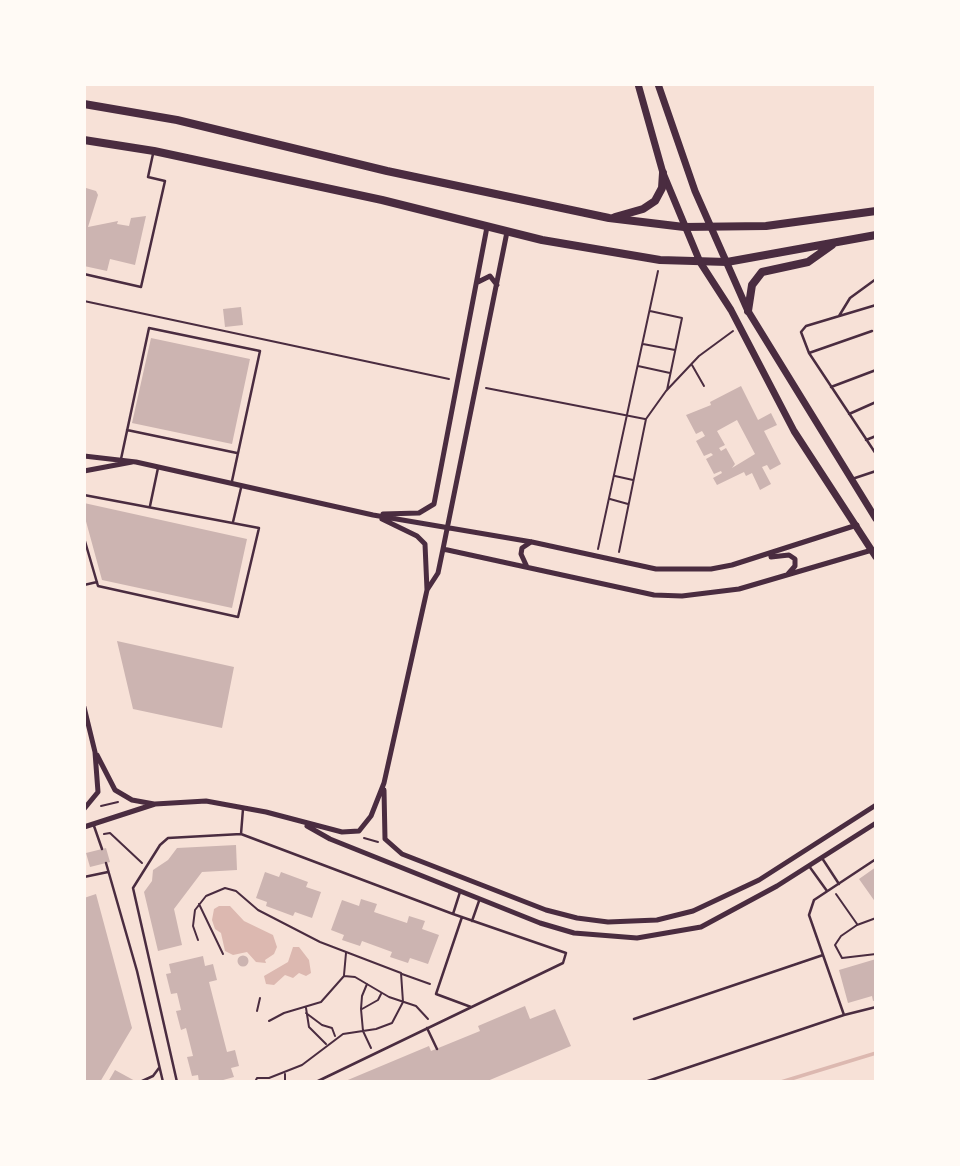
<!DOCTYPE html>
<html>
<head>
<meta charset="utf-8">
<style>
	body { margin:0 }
	#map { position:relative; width:960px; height:1166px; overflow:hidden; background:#f7e1d7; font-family:Jost,sans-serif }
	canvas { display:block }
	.frame { position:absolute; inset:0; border:86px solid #fffaf5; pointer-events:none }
</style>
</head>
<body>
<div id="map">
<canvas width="960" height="1166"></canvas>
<div class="frame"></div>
</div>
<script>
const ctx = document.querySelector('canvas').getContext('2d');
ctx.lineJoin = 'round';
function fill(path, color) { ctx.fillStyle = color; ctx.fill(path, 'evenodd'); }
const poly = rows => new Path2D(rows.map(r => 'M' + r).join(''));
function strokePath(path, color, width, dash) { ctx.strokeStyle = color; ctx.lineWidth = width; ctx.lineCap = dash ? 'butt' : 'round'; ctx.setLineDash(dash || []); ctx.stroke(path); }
const water = poly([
	[219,906,230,906,244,921,273,935,277,947,274,954,265,960,266,963,256,962,247,952,233,955,225,951,221,933,215,929,212,920,214,909],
	[293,947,299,947,309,960,311,973,306,976,299,973,293,978,285,975,274,985,266,984,264,976,288,962]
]);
const stream = poly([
	[781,1082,876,1053]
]);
const building = poly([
	[86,188,96,191,98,195,88,227,118,221,117,224,129,226,131,218,146,216,135,265,110,259,107,271,84,266],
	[241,307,243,325,225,327,223,309],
	[151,338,250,359,232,444,132,423],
	[741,386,758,420,771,413,777,425,764,431,781,464,770,470,767,465,762,467,771,484,760,490,752,473,746,476,744,472,717,485,713,478,722,473,721,471,714,474,706,459,713,455,711,453,704,456,696,441,705,436,702,431,696,434,686,415,711,405,710,402],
	[737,420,755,454,732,468,735,464,726,448,721,451,719,448,725,445,717,431],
	[84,503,247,539,232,608,102,580,84,514],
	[117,641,234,667,222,728,133,709],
	[236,845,237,870,202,872,174,909,182,945,158,951,144,892,152,881,153,870,168,860,177,848],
	[106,848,110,862,90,867,86,853],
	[876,867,876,903,859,879],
	[265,872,279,877,281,872,308,882,306,887,321,892,312,918,295,912,293,916,266,906,267,902,256,898],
	[96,894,132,1028,100,1082,84,1082,84,898],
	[361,899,377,904,374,912,407,923,409,916,425,921,422,929,439,935,428,964,410,958,408,963,390,957,392,952,362,941,360,946,342,940,344,935,331,930,342,900,359,906],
	'237.5 961a5.5 5.5 0 1 1 11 0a5.5 5.5 0 1 1-11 0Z',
	[203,956,205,966,213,964,217,980,209,982,227,1052,235,1050,239,1066,231,1068,234,1077,216,1082,199,1082,198,1075,192,1076,187,1057,193,1056,186,1028,181,1030,176,1011,181,1010,177,993,171,994,166,974,171,973,169,964],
	[876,959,876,1000,873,1001,872,996,848,1003,839,970],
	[525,1006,530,1019,555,1009,571,1046,485,1082,343,1082,429,1046,431,1051,480,1031,478,1026],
	[115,1070,137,1082,108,1082]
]);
const path = poly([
	[84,301,449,379],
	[650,311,682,318,667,390],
	[643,344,675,350],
	[692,365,704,386],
	[638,366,670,373],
	[486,388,645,419],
	[615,476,633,480],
	[610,499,628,504],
	[598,549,658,271],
	[619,552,646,419,666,391,699,356,733,331],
	[101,806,118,802],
	[104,834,110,833,142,863],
	[364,838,378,842],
	[836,894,857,924],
	[199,904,223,954],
	[876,918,857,925,841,936,835,945,842,958,876,954],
	[198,940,193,926,195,910,206,896,225,888,236,891,258,910,320,942,401,973,403,1002,392,1023,376,1029,343,1034,302,1065,269,1078,257,1078,255,1082],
	[402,974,430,984],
	[344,975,346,953],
	[367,984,362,996,361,1009,363,1031,371,1048],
	[306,1008,309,1027,326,1044],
	[362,1009,378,1000,381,994],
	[257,1011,260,998],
	[306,1013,322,1025,332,1028,335,1036],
	[269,1021,284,1013,321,1002,344,976,355,977,389,997,416,1006,428,1019],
	[285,1074,285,1082]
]);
const service = poly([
	[84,274,141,287,165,181,148,177,153,154],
	[876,305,806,326,801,332,809,353,876,454],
	[839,316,850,298,876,279],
	[809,353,872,331],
	[831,387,876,370],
	[849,414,876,402],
	[127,430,237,453],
	[866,440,876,436],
	[121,459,149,328,260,351,232,481],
	[852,479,876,471],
	[84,495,259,528,238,617,98,586,84,538],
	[150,506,158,468],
	[233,522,241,488],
	[84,585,97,582],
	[94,826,102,849],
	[241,834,243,809],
	[822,858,839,884],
	[876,859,814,900,809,915,844,1015,876,1007],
	[106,863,137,971,163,1082],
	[809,866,827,891],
	[84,877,108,872],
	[453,914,460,892],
	[462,917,436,994,471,1007],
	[472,921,479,901],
	[634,1019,823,955],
	[427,1028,437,1049],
	[140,1082,153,1076,159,1068],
	[177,1082,133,888,160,845,168,838,241,834,453,914,566,953,563,963,316,1082],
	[645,1082,844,1015]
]);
const minor = poly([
	[478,282,490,276,497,285],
	[84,456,136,462,373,515,532,542,656,569,711,569,732,565,857,525],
	[84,471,132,462],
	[383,514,419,513,434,504,487,227],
	[443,549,654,595,682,596,739,589,872,550],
	[771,557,789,555,795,559,795,566,788,574],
	[527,567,521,554,522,548,531,542],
	[427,590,438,573,443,549,507,232],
	[84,707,95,752,98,792,84,809],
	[97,755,115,790,132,800,154,804],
	[384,790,385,839,402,854,546,910,577,918,608,922,657,920,693,911,759,880,876,805],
	[307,826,330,839,540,923,574,933,637,938,701,927,777,886,876,823],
	[84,827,155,804,206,801,266,812,342,832,359,831,371,816,384,783,427,590,425,544,417,536,382,519]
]);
const secondary = poly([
	[638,84,663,173,700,262,731,310,794,431,876,557],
	[658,84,695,191,748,311,876,519]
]);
const primary = poly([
	[84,104,177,120,387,171,609,218,684,227,766,226,876,211],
	[84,140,154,151,382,200,542,240,660,260,727,262,876,235],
	[615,217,643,209,655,201,662,188,663,173],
	[748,311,752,285,762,272,808,262,832,245]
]);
fill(water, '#dcb8b0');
strokePath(stream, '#dcb8b0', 3.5);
fill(building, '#ccb4b1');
strokePath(path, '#4a2c40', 2);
strokePath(service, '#4a2c40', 2.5);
strokePath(minor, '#4a2c40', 5);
strokePath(secondary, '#4a2c40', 7);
strokePath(primary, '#4a2c40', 8);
</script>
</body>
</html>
